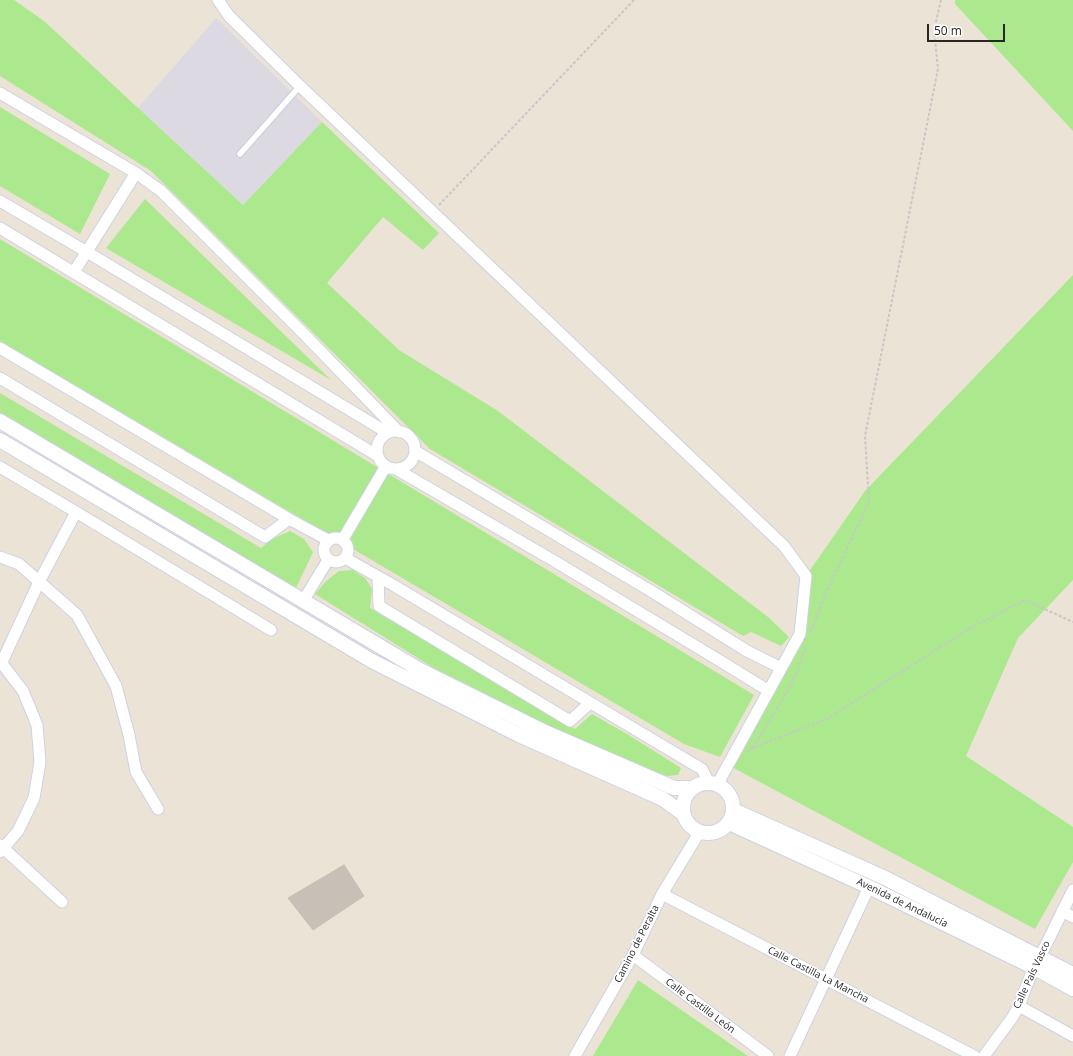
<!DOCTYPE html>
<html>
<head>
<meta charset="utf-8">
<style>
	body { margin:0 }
	#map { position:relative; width:1073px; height:1056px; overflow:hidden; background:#ece3d7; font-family:"Open Sans",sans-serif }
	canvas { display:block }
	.scale { position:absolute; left:927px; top:24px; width:78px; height:18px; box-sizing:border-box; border:2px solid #272727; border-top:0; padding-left:5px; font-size:12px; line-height:14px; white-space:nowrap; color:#272727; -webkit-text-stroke:3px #fff; paint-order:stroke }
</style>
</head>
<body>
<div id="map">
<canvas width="1073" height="1056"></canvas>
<div class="scale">50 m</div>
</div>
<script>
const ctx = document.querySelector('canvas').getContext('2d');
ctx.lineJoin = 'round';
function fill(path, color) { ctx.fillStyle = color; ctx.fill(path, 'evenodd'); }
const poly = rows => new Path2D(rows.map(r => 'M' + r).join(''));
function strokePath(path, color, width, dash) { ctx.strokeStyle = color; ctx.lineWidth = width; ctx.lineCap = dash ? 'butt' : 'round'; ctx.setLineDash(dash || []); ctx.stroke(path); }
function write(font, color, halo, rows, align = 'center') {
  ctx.font = font + ' "Open Sans",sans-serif'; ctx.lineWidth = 3; ctx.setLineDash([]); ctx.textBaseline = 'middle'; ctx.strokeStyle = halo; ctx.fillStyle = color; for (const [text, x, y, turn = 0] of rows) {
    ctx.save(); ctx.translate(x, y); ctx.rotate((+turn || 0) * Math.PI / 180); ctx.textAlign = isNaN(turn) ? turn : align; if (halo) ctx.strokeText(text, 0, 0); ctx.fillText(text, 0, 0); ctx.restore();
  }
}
const industrial = poly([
	[216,18,322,122,243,205,138,108]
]);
const green = poly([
	[0,0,14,0,44,21,243,205,322,122,439,233,423,250,383,217,327,283,399,350,498,411,768,617,789,637,781,646,751,632,743,636,430,449,151,171,0,76],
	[955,0,1073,0,1073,131,955,4],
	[0,107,110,174,80,234,0,186],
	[145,199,331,380,106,248],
	[0,239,754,695,720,757,684,744,0,341],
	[1073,275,1073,580,1018,638,966,756,1073,827,1073,862,1035,929,728,765,800,634,806,576,865,491],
	[0,393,261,548,272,539,290,531,304,539,313,552,296,588,0,413],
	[353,570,365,578,372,589,370,608,575,729,592,714,627,734,681,768,678,775,666,776,558,730,437,670,315,594,326,581,339,571],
	[638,980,748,1056,593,1056]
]);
const building = poly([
	[344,865,364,896,313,930,288,898,344,865]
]);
const path = poly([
	[439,205,634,0],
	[811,632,825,595,869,502,865,436,938,69,934,30,941,0],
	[753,748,792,683,806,648],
	[747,752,753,748,827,719,969,629,1025,600,1073,622]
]);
const service = poly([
	[240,154,300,86]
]);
const minor = poly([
	[218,0,229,16,300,86,784,546,806,576,800,634,717,785],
	[0,93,136,173,161,191,302,332,399,432],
	[0,201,87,252,388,433],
	[0,228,378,456],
	[74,272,136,173],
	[0,348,289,519,328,540],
	[0,378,265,537,289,519],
	'377 450a19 19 0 1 1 38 0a19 19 0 1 1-38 0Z',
	[415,451,651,591,747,651,781,668],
	[0,467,76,512,271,630],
	[396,469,556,562,717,659,769,691],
	'324 550a12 12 0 1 1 24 0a12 12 0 1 1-24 0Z',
	[343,539,386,466],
	[0,557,19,564,77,615,116,686,129,735,136,772,158,809],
	[345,558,393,585,695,765,702,769,709,783],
	[378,577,379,606,570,721,590,703],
	[303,601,328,560],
	[0,661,23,691,37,725,40,762,34,798,18,831,0,852],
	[2,662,39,582,76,512],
	[0,845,62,902],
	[662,894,974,1056],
	[1062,911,1073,917],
	[633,955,768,1056],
	[1019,1006,1073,1036],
	[575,1056,633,955,662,894,699,833],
	[790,1056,869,887],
	[984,1056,1012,1018,1019,1006,1030,977,1073,890]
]);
const tertiary = poly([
	[0,421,420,670,545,732,674,788,692,788],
	[0,440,372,661,519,735,663,799,682,813],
	'683 808a25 25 0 1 1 50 0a25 25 0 1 1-50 0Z',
	[733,810,885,878,1073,974],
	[729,823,869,887,1035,968,1073,989]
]);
const streetNames = [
	["Avenida de Andalucía",902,903,26],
	["Camino de Peralta",637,944,-63],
	["Calle Castilla La Mancha",818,975,27],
	["Calle País Vasco",1032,975,-65],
	["Calle Castilla León",700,1006,37]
];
fill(industrial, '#dcd9e3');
fill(green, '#ace88e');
fill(building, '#c7c0b7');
strokePath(building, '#c7bfb1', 1);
strokePath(service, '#cdd1e2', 8);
strokePath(minor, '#cdd1e2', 13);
strokePath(tertiary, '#cdd1e2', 16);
strokePath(path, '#c7c7c7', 2, [3, 2]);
strokePath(service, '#fff', 5.5);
strokePath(minor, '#fff', 11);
strokePath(tertiary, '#fff', 14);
write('10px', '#272727', '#fff', streetNames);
</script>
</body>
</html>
